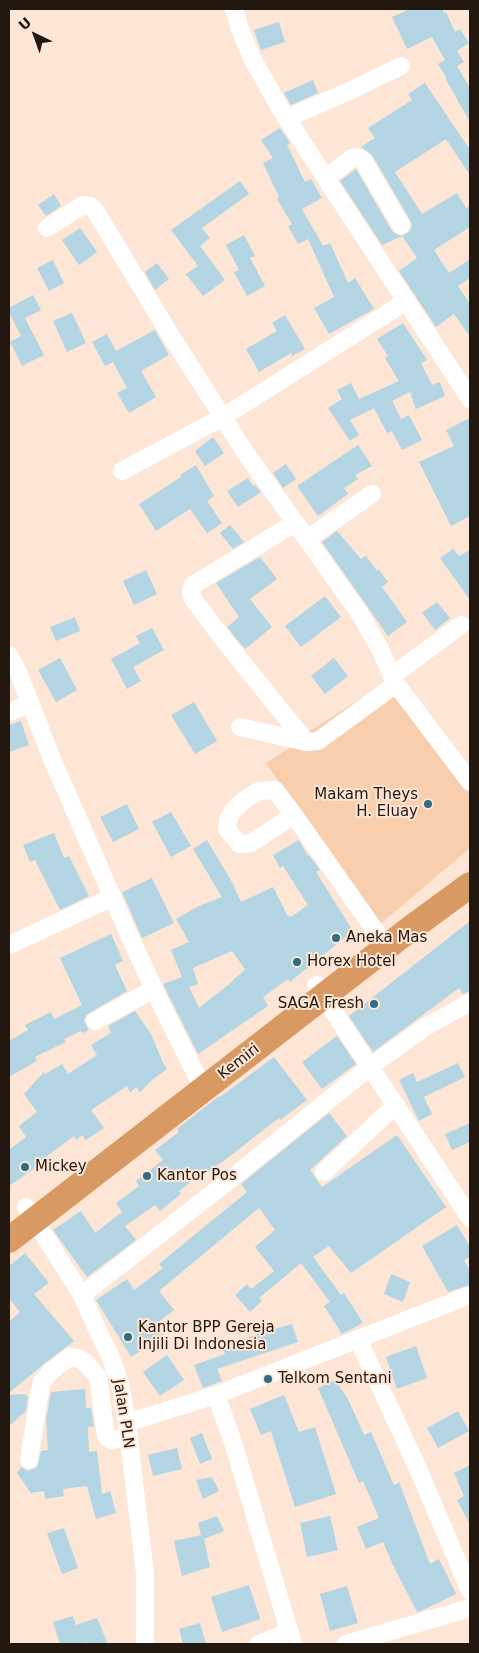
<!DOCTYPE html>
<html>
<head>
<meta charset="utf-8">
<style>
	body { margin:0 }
	#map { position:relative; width:479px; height:1653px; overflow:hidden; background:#fde6d5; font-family:"DejaVu Sans",sans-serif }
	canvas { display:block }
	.frame { position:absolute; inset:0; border:10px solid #221810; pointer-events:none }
	.north { position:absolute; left:10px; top:10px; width:50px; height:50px; -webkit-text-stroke:4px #fde6d5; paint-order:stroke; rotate:318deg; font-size:14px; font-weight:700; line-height:20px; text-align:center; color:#221810 }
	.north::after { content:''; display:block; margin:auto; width:18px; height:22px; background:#221810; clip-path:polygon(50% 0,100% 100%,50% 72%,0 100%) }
</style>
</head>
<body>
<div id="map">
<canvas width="479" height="1653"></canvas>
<div class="frame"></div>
<div class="north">U</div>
</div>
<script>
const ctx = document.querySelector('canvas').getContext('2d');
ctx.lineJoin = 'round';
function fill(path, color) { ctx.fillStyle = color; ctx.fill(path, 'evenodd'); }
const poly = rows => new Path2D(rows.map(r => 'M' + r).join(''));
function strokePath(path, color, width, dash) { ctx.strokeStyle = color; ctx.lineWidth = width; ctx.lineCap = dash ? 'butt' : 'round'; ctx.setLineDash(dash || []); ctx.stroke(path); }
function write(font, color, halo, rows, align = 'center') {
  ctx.font = font + ' "DejaVu Sans",sans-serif'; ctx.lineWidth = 4; ctx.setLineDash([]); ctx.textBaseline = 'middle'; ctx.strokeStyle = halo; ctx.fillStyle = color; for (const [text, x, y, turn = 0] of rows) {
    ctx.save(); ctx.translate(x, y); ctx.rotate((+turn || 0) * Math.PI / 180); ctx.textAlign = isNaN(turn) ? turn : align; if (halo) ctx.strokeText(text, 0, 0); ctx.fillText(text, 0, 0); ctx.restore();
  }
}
const green = poly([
	[386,682,470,786,470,848,379,925,342,874,266,763,302,740,307,733]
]);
const building = poly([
	[410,9,442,9,444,13,446,12,455,32,460,29,469,43,457,51,464,62,457,66,470,88,470,122,445,78,446,77,438,64,445,60,432,37,407,49,392,17],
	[279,22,285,42,261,50,254,30],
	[313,80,318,93,291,105,284,93],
	[425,83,470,150,470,175,446,139,395,172,422,214,457,193,466,208,470,206,470,227,434,250,449,273,470,259,470,278,458,286,470,304,470,337,454,314,436,327,399,271,417,258,402,236,382,245,340,181,356,169,392,231,396,234,402,236,410,231,412,225,410,220,372,155,361,147,375,138,368,128,412,100,408,94],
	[280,128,290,143,287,145,305,182,311,179,322,198,302,209,323,246,330,243,348,283,355,278,374,309,329,334,314,308,334,297,308,239,298,244,288,226,292,224,277,199,279,197,263,163,273,158,261,140],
	[240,181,249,194,202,228,210,238,200,246,225,280,203,296,186,274,198,266,171,230],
	[54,194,61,206,46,216,38,205],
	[80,228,97,252,79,265,62,240],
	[244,235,255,256,250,258,265,286,247,296,234,272,239,270,226,245],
	[53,260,64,283,49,291,37,268],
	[157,263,169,279,155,290,145,272],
	[33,295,41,310,25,318,44,355,22,366,10,342,21,336,9,312,9,308],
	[72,313,86,343,67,352,53,321],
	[285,315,305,349,292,356,291,353,259,372,246,349,277,331,272,323],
	[403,323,427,360,421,363,432,385,440,382,445,396,416,409,410,392,392,401,401,419,409,415,422,440,402,450,392,431,387,433,374,408,350,420,359,435,350,441,328,408,342,399,337,390,351,383,359,399,399,381,385,358,388,356,377,339],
	[155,330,169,355,141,371,156,397,129,413,117,393,127,388,113,362,105,366,92,342,107,334,116,351],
	[470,418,470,516,451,526,419,462,454,446,446,430],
	[213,437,224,453,205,466,195,451],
	[358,445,372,466,355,475,358,479,344,488,348,494,318,516,297,486],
	[286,464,296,479,283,488,273,473],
	[196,465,214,496,207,501,222,523,207,533,190,509,156,531,139,504,181,477,180,475],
	[248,478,253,486,255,485,261,492,238,507,227,491],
	[230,525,244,542,233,549,220,533],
	[337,531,361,559,366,556,377,571,379,570,388,582,382,587,407,622,388,636,322,542],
	[453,549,459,556,470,550,470,600,440,558],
	[260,557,277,579,250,599,272,627,245,649,227,627,239,617,216,583],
	[146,570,157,594,134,605,123,581],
	[325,596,341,617,301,647,285,626],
	[437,602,450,618,435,630,422,613],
	[75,617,80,631,56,641,50,627],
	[152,628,164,650,133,667,141,681,127,689,111,659,140,643,136,636],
	[60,658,77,690,56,702,38,670],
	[334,658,348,676,325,694,311,676],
	[194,702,217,741,195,754,171,715],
	[21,721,29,745,9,752,9,725],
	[127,804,139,829,113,842,100,817],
	[171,812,191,846,171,857,152,822],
	[54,833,64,858,69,856,89,896,60,910,35,860,30,862,23,845],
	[207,840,232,882,241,902,273,887,288,917,290,915,291,917,308,905,283,866,280,868,273,855,299,840,308,856,309,855,320,870,316,872,353,931,290,982,288,979,263,997,268,1006,198,1054,163,984,182,977,171,950,189,942,176,919,199,906,222,897,193,849],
	[232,951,245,969,247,968,233,980,233,981,199,1008,189,987,198,984,193,968],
	[152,878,174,923,142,938,122,892],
	[470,921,470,991,463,994,459,988,373,1052,349,1016],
	[111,934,123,961,115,965,127,991,86,1015,84,1021,89,1030,83,1033,81,1031,64,1039,66,1042,35,1057,37,1061,9,1077,9,1041,28,1030,25,1025,51,1012,54,1019,82,1005,60,958],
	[135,1011,151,1034,163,1063,167,1069,153,1079,140,1092,137,1087,130,1092,127,1086,91,1110,104,1128,86,1140,82,1135,76,1140,74,1136,37,1164,38,1166,9,1186,9,1150,26,1137,19,1126,37,1112,24,1094,44,1072,45,1074,62,1064,68,1074,97,1055,91,1045,111,1033,108,1026],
	[337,1036,356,1064,322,1089,302,1062],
	[274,1057,307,1100,280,1120,279,1118,226,1159,208,1172,207,1170,179,1191,181,1194,160,1211,155,1205,125,1226,136,1240,87,1277,53,1230,81,1211,95,1233,122,1212,116,1203,139,1186,136,1181,163,1160,155,1150,179,1132,177,1129,219,1096,220,1097],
	[458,1063,465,1077,424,1097,432,1114,419,1121,399,1080,413,1073,417,1082],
	[329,1113,347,1136,310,1170,322,1187,397,1135,446,1207,351,1273,329,1246,313,1257,341,1295,344,1293,363,1323,342,1334,324,1306,330,1302,301,1263,259,1298,262,1301,250,1312,235,1295,247,1284,251,1289,274,1271,255,1247,275,1230,259,1208,159,1291,174,1310,156,1324,163,1336,131,1357,96,1300,127,1279,134,1290,163,1268,159,1264,247,1192,241,1184],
	[470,1123,470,1142,452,1150,445,1134],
	[457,1225,470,1247,470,1257,464,1260,470,1271,470,1285,448,1292,422,1246],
	[25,1253,49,1283,34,1294,74,1341,45,1363,9,1393,9,1322,20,1312,9,1298,9,1266],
	[391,1274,410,1282,403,1302,384,1294],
	[292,1324,298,1342,217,1369,222,1381,203,1388,194,1365,225,1354,222,1345],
	[416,1346,427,1378,397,1389,386,1357],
	[167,1355,184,1380,160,1396,143,1372],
	[335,1380,348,1399,364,1435,371,1432,394,1485,399,1482,430,1564,439,1559,456,1594,421,1611,417,1612,393,1565,383,1542,366,1549,357,1527,379,1518,363,1481,359,1483,318,1388],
	[85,1389,86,1408,91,1408,94,1426,88,1427,89,1452,97,1451,102,1494,110,1491,116,1513,96,1519,87,1486,63,1489,64,1496,45,1499,44,1491,31,1493,17,1473,21,1467,28,1471,37,1467,41,1451,48,1450,46,1420,51,1392],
	[25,1394,28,1397,26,1411,9,1426,9,1395],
	[284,1395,299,1432,315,1427,336,1494,295,1507,271,1431,261,1435,250,1409],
	[458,1411,469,1431,438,1448,427,1428],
	[202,1433,212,1459,200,1464,190,1438],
	[177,1448,182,1469,153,1476,148,1455],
	[470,1465,470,1525,457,1500,464,1496,454,1473],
	[212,1477,219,1491,203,1499,196,1480],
	[217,1516,224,1531,204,1539,210,1567,182,1576,174,1541,201,1535,198,1523],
	[330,1516,338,1550,307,1557,300,1523],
	[64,1528,78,1568,62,1574,47,1533],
	[249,1585,260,1619,222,1632,211,1597],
	[347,1586,358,1623,330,1631,320,1594],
	[73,1616,76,1625,97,1618,107,1642,102,1644,87,1644,87,1642,77,1644,60,1644,53,1622],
	[200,1623,206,1644,183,1644,179,1629]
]);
const minor = poly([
	[234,9,240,29,252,58,280,108,470,399],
	[287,118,354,89,401,66],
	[326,178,352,158,357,157,363,160,401,225],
	[47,228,83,205,91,206,96,212,166,328,245,452,360,614,380,649,396,684,470,782],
	[122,471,223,417,407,301],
	[295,523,193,585,191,592,193,599,224,640,306,742],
	[307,539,372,494],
	[9,655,18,672,52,759,129,935,162,1006,204,1090],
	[392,676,461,625],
	[9,712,30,704],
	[240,727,306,742,318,741,396,684],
	[294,815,251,843,245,844,239,844,227,829,228,821,232,812,243,801,259,791,275,790,294,815,379,936],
	[9,945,113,897],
	[316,985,470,1218],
	[95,1021,154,989],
	[324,1172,396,1105],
	[26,1207,82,1295,97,1329,111,1358,120,1383,127,1423,145,1573,145,1644],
	[82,1295,227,1182,371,1066,427,1026,470,1002],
	[358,1339,419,1471,470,1591],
	[216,1395,233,1442,293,1644],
	[127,1423,216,1395,470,1295],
	[29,1460,38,1402,42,1382,51,1371,70,1357,78,1358,85,1362,98,1377,106,1436,111,1440,128,1438],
	[259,1644,290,1632],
	[346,1644,470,1608]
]);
const highway = poly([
	[9,1240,410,929,470,885]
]);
const markers = [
	[428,804,5,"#2f6d83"],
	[336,938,5,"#2f6d83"],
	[297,962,5,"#2f6d83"],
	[374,1004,5,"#2f6d83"],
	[25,1167,5,"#2f6d83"],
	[147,1176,5,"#2f6d83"],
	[128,1337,5,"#2f6d83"],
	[268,1379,5,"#2f6d83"]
];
const poiNames = [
	["Makam Theys",418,795,"right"],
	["H. Eluay",418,812,"right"],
	["Aneka Mas",346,938],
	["Horex Hotel",307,962],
	["SAGA Fresh",364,1004,"right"],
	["Mickey",35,1167],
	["Kantor Pos",157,1176],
	["Kantor BPP Gereja",138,1328],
	["Injili Di Indonesia",138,1345],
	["Telkom Sentani",278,1379]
];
const streetNames = [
	["Kemiri",239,1062,-38],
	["Jalan PLN",123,1414,81]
];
fill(green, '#f9cead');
fill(building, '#b3d5e4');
strokePath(minor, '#fff', 18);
strokePath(highway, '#d89963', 26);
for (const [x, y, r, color] of markers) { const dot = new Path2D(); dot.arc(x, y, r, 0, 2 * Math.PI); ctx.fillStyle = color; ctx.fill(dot); strokePath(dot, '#fde6d5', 2); }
write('15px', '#221810', '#fde6d5', poiNames, 'left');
write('15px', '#221810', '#fde6d5', streetNames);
</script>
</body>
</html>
